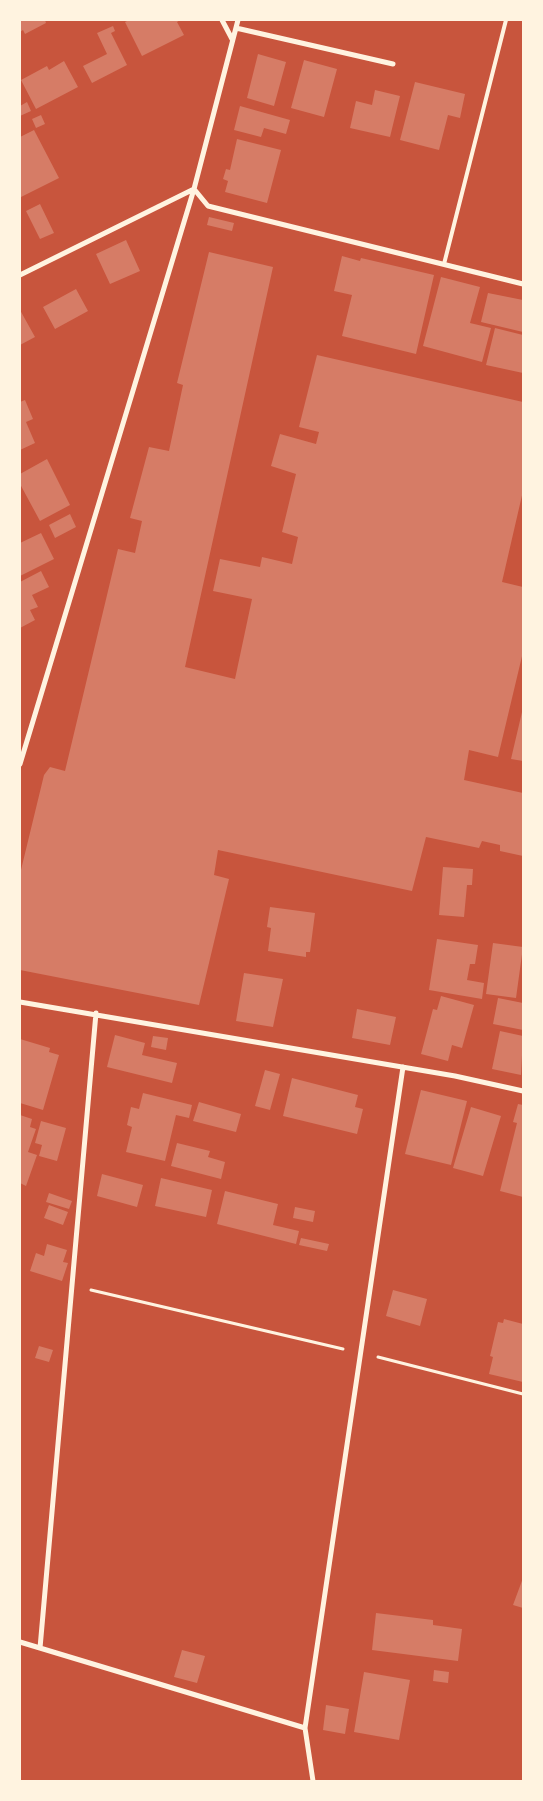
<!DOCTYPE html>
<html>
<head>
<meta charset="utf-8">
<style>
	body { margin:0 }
	#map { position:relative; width:543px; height:1801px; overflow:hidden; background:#c8553d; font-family:Commissioner,sans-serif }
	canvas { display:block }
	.frame { position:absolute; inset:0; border:21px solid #fff3e0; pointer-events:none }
</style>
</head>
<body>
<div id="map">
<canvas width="543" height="1801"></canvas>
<div class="frame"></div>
</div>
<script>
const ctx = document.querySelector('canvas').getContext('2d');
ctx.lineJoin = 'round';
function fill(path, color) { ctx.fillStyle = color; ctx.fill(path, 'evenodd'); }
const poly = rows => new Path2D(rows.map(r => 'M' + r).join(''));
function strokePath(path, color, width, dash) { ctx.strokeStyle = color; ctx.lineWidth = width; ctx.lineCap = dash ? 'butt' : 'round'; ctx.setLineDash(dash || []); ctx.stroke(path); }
const building = poly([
	[20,20,45,20,46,23,25,34,23,30,20,32],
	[129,20,180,20,177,22,184,35,142,56,125,22],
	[113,26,115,31,111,33,127,65,92,83,83,66,107,54,97,33],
	[258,54,286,62,274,106,247,98],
	[304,60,337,69,324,117,291,108],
	[64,61,78,87,36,109,21,80,47,66,49,70],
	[415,82,465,94,460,118,448,115,439,150,400,140],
	[375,90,400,96,390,137,350,128,356,101,372,105],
	[27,102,31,111,20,116,20,106],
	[240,106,290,120,286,134,264,128,261,137,234,130],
	[41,115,45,124,36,128,32,119],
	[34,130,59,178,21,197,20,137],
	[237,139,281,150,267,203,225,192,228,181,223,179,226,169,230,170],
	[40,204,54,233,40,239,26,211],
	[209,217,234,223,232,231,207,225],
	[126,240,140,271,110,284,96,254],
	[209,252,273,267,185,667,235,679,252,599,213,591,220,559,260,567,262,557,292,564,298,537,282,532,296,474,271,466,280,434,316,444,319,432,299,427,317,355,523,402,523,491,502,582,523,587,523,652,498,757,469,750,464,780,523,793,523,856,500,851,500,845,482,841,479,848,426,837,412,891,218,850,214,875,229,879,199,1005,20,970,20,874,44,775,50,767,65,771,118,549,135,553,142,521,130,518,149,447,169,451,183,385,177,383],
	[342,256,360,261,361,258,434,275,416,354,342,336,352,295,334,291],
	[441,277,480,287,470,323,491,328,482,362,423,346],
	[76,289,88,311,55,329,43,307],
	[488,293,523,300,523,332,481,322],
	[20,310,35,337,20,345],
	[495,328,523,335,523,373,486,365],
	[25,400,33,419,26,422,35,443,20,450,20,402],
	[47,459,70,505,40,521,20,484,20,474],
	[70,514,76,527,55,538,49,525],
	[41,533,54,559,20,576,20,543],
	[41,571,49,587,32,595,38,607,30,610,35,620,20,628,20,582],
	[522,712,523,712,523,761,511,759],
	[443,867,473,869,472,885,467,885,464,917,439,915],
	[270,907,315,913,310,952,306,952,306,957,268,951,271,928,267,927],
	[437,939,478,945,475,964,470,964,467,980,484,983,482,999,429,990],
	[493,943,523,947,516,998,486,994],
	[244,973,283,979,273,1027,236,1021],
	[441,996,474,1005,462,1048,452,1045,448,1061,421,1054,433,1009,437,1010],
	[498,998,523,1003,523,1030,493,1024],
	[357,1009,396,1017,390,1045,352,1038],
	[500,1031,523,1036,521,1075,492,1069],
	[115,1035,145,1043,142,1055,177,1063,172,1083,107,1067],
	[153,1036,168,1038,166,1050,151,1047],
	[20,1039,50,1048,49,1052,59,1055,43,1110,20,1103],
	[265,1070,280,1074,270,1110,255,1106],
	[292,1078,358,1095,355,1107,363,1109,357,1134,283,1116],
	[421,1090,467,1101,451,1165,405,1154],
	[143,1093,192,1105,189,1118,176,1115,165,1161,126,1152,132,1127,127,1125,131,1107,139,1109],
	[199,1102,241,1114,236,1132,193,1121],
	[518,1104,523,1105,523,1197,500,1191,517,1123,513,1122],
	[471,1107,501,1116,483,1176,453,1168],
	[20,1115,32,1119,30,1127,36,1129,28,1152,37,1155,26,1186,20,1183],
	[41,1121,66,1128,57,1161,39,1156,42,1145,35,1143],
	[177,1143,210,1151,208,1157,225,1162,221,1179,171,1166],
	[102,1174,143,1185,137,1207,97,1196],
	[161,1178,212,1190,206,1217,155,1206],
	[225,1191,278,1204,273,1225,299,1231,296,1244,217,1224],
	[49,1193,72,1201,69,1209,46,1202],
	[49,1205,68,1212,63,1225,44,1218],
	[295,1207,315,1211,313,1222,293,1218],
	[301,1238,329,1244,327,1251,299,1245],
	[47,1244,67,1250,63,1262,68,1263,62,1281,30,1271,36,1253,44,1256],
	[393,1290,427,1299,420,1326,386,1316],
	[504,1319,523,1324,523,1382,489,1374,493,1357,490,1356,498,1322,503,1323],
	[39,1346,53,1350,49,1362,35,1358],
	[523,1578,523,1608,513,1605],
	[376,1613,433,1620,433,1625,462,1629,458,1661,372,1650],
	[182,1650,205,1656,197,1683,174,1677],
	[434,1670,449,1672,448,1683,433,1681],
	[364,1672,410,1680,399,1740,354,1732],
	[326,1705,349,1709,345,1734,323,1730]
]);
const path = poly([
	[91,1290,343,1349],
	[378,1357,523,1394]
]);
const service = poly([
	[444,264,506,20]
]);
const minor = poly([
	[222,20,232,39],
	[236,28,393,64],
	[194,189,208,206,523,284],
	[20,275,194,189],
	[20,764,194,189,238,20],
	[20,1002,455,1076,523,1091],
	[20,1642,305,1728],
	[40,1648,96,1013],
	[313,1781,305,1728,403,1067]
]);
fill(building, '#d67c66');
strokePath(path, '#fff3e0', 3);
strokePath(service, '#fff3e0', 4);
strokePath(minor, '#fff3e0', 5);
</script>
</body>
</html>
